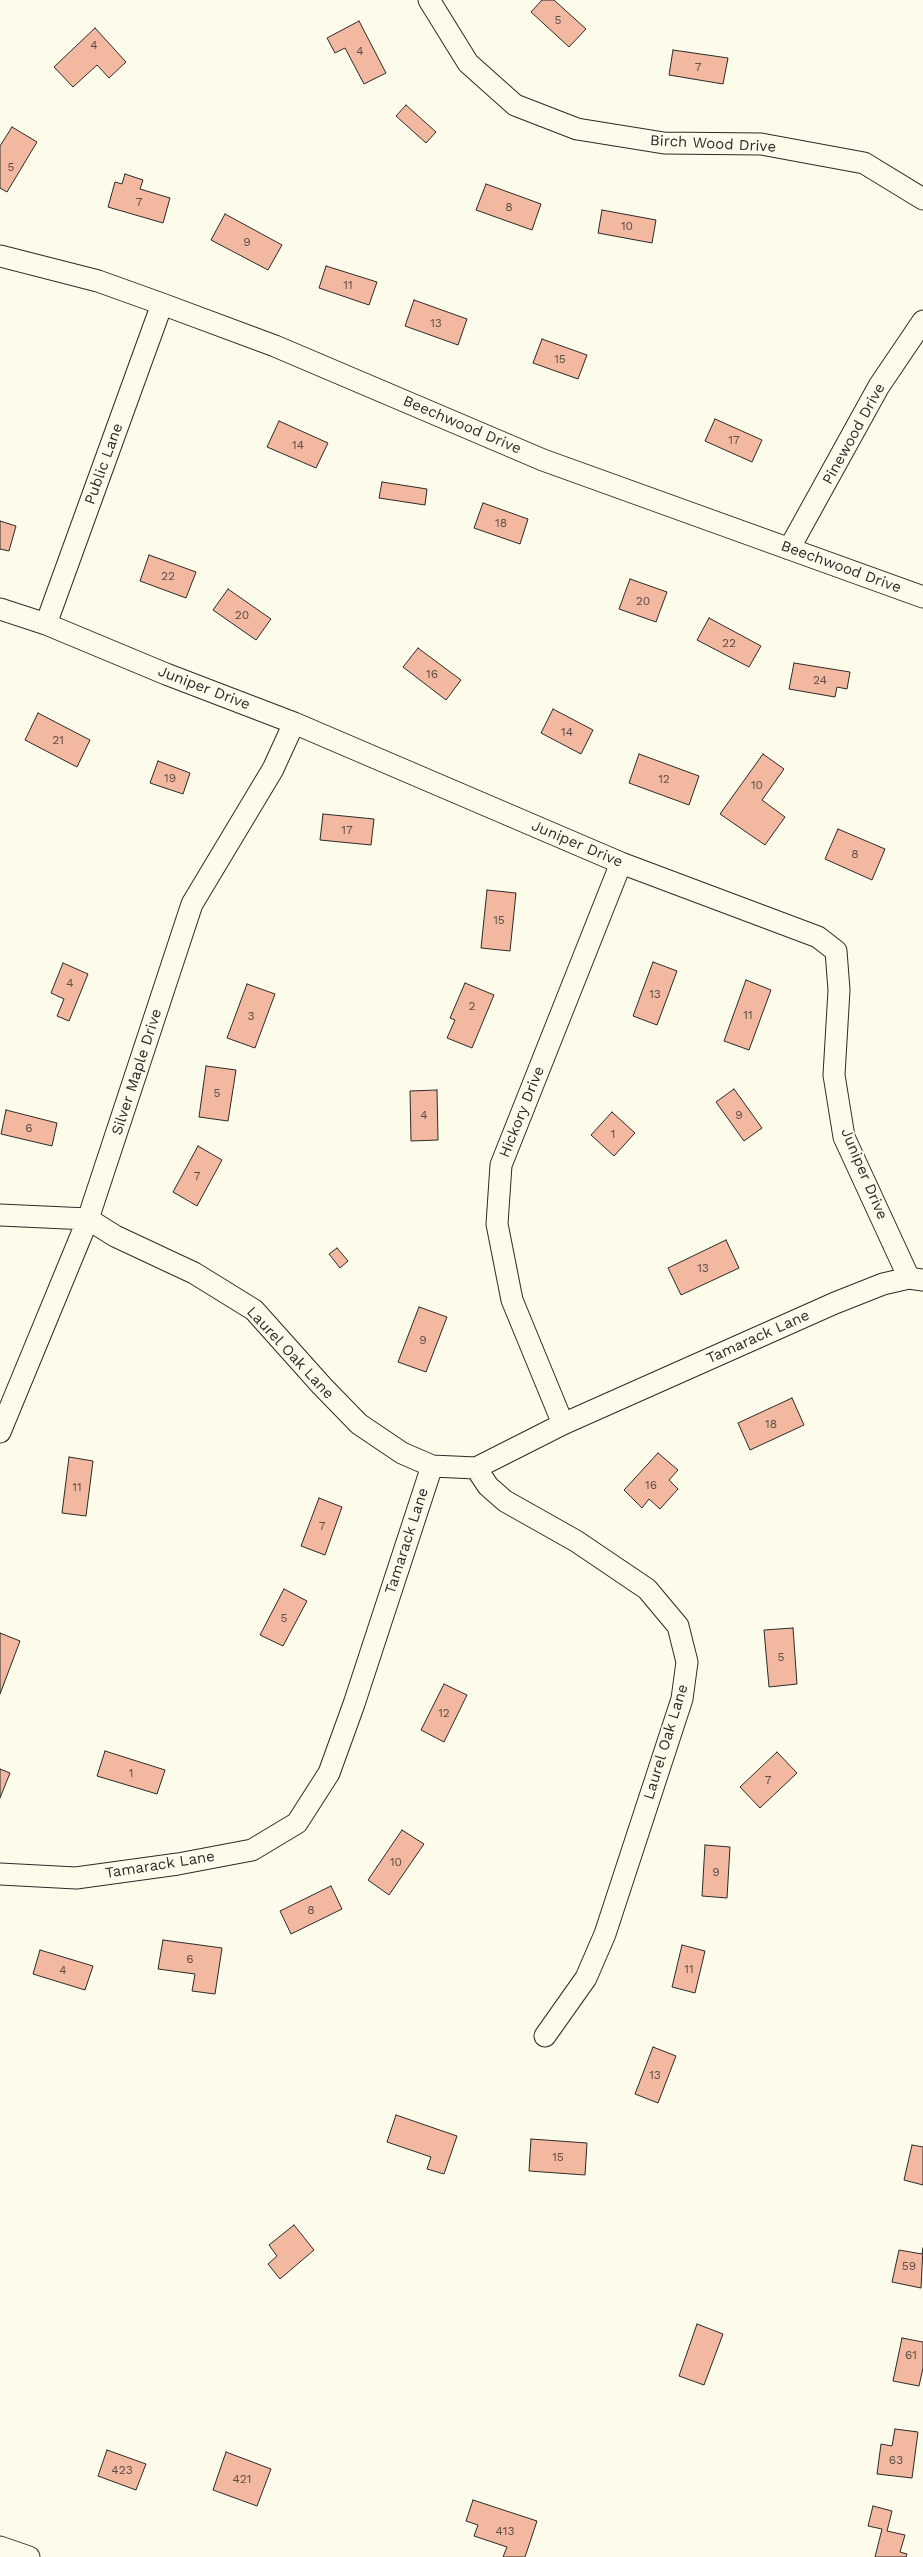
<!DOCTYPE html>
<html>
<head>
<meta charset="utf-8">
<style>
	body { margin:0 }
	canvas { display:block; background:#fdfbea }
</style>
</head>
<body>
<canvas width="923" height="2557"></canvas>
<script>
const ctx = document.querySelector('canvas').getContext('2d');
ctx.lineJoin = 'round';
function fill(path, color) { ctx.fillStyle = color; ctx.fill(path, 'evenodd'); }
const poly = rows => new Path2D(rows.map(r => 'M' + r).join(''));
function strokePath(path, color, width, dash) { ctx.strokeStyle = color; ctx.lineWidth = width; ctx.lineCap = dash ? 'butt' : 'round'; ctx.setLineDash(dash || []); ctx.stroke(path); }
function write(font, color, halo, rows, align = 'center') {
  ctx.font = font + ' "Work Sans",sans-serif'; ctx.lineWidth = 4; ctx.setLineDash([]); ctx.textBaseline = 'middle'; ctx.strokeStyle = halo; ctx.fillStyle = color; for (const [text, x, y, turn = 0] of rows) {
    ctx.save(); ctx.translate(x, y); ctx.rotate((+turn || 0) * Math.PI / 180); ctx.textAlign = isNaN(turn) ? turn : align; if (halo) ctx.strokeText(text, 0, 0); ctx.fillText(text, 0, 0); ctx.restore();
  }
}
const building = poly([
	[542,0,554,0,586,29,569,47,531,12,542,0],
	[359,21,386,73,364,84,345,48,335,53,327,38,359,21],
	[95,28,126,62,109,78,97,65,73,87,54,67,95,28],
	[673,50,728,58,723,84,669,75,673,50],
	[406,105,436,132,426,143,396,116,406,105],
	[12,127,37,142,7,192,0,188,0,146,12,127],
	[125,174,143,180,140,189,170,198,163,223,108,207,115,182,122,184,125,174],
	[486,184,541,204,532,230,476,210,486,184],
	[602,210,656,220,652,243,598,233,602,210],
	[225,214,282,245,268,270,211,240,225,214],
	[326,266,377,282,369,305,319,288,326,266],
	[414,300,467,319,458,345,405,326,414,300],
	[542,339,587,355,578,379,533,363,542,339],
	[715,419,762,440,752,462,705,441,715,419],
	[279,421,328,443,316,468,267,447,279,421],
	[382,482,427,489,425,505,379,498,382,482],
	[483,503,528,519,520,544,474,528,483,503],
	[0,521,16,526,9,551,0,549,0,521],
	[149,555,196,572,186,598,140,581,149,555],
	[630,579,667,592,656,622,619,609,630,579],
	[228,589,271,619,256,640,213,610,228,589],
	[709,618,761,646,749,667,697,640,709,618],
	[418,648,461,680,446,700,403,667,418,648],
	[794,663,850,672,847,689,837,687,835,697,789,689,794,663],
	[553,709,593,730,581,754,541,733,553,709],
	[38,713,90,740,77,767,25,740,38,713],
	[639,754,699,776,689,805,629,783,639,754],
	[763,754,784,769,762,800,785,817,765,845,720,814,763,754],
	[158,761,190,773,183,794,150,783,158,761],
	[323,814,374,819,371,845,320,840,323,814],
	[838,829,885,849,872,880,825,859,838,829],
	[487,890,516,893,510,951,481,948,487,890],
	[653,962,677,971,657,1025,633,1016,653,962],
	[63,963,88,974,69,1021,57,1016,64,999,51,993,63,963],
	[746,980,771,990,749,1050,724,1041,746,980],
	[465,983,494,995,472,1048,447,1038,455,1020,450,1018,465,983],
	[247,984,275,994,255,1048,227,1038,247,984],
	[206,1066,236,1070,228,1121,199,1117,206,1066],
	[734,1089,762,1128,744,1141,716,1102,734,1089],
	[437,1090,438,1140,411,1141,410,1091,437,1090],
	[6,1110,57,1123,52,1146,1,1134,6,1110],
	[612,1112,635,1133,614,1156,591,1135,612,1112],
	[198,1146,222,1160,197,1206,173,1192,198,1146],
	[726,1240,739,1268,681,1295,668,1268,726,1240],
	[337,1248,348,1261,340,1268,329,1254,337,1248],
	[419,1307,447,1317,426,1372,398,1362,419,1307],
	[792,1398,804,1425,750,1450,738,1423,792,1398],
	[658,1453,678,1470,669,1480,678,1489,660,1509,649,1499,642,1508,624,1490,658,1453],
	[69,1457,93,1461,86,1516,62,1513,69,1457],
	[319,1498,342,1507,325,1555,301,1546,319,1498],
	[284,1589,307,1601,283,1646,260,1635,284,1589],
	[793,1628,797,1684,769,1687,764,1630,793,1628],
	[0,1633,20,1641,0,1694,0,1633],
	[444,1684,467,1695,444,1742,421,1730,444,1684],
	[105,1751,165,1770,157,1794,97,1776,105,1751],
	[777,1752,797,1773,760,1808,740,1787,777,1752],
	[0,1769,10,1773,0,1798,0,1769],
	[402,1830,424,1844,389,1895,368,1880,402,1830],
	[705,1845,730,1847,727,1898,702,1896,705,1845],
	[331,1886,342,1909,291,1934,280,1911,331,1886],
	[163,1940,222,1948,215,1994,192,1991,195,1974,158,1969,163,1940],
	[682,1945,705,1951,695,1993,672,1987,682,1945],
	[40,1950,93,1966,85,1990,33,1974,40,1950],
	[653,2047,676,2056,658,2103,635,2094,653,2047],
	[396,2115,457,2136,444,2174,427,2169,431,2157,387,2142,396,2115],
	[531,2139,587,2143,585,2175,529,2171,531,2139],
	[912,2145,923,2147,923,2185,904,2180,912,2145],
	[294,2225,314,2250,280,2279,268,2264,277,2256,269,2245,294,2225],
	[923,2248,921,2288,892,2282,899,2250,922,2254,923,2248],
	[697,2324,723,2334,704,2385,679,2376,697,2324],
	[902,2338,923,2342,923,2368,919,2386,893,2381,902,2338],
	[895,2429,918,2432,912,2478,877,2474,881,2444,892,2446,895,2429],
	[107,2450,146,2464,136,2490,98,2476,107,2450],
	[226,2452,271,2469,257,2506,213,2490,226,2452],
	[473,2500,537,2521,525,2557,503,2557,507,2547,474,2536,478,2525,466,2521,473,2500],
	[873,2506,892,2511,887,2531,905,2535,900,2552,907,2554,906,2557,875,2557,882,2529,868,2526,873,2506]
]);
const minor = poly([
	[429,0,468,63,515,105,577,129,664,143,761,144,864,163,923,199],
	[0,256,98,281,162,304,275,346,543,460,923,597],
	[789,549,879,386,923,321],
	[0,609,46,624,166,674,294,723,621,863,818,937,836,951,839,990,834,1075,844,1137,909,1278],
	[46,624,162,304],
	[0,1215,88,1219,115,1236,194,1273,254,1310,322,1386,359,1424,402,1453,432,1466],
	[563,1424,512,1300,497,1224,501,1165,621,863],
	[0,1432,88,1219,192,904,273,769,294,723],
	[476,1468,488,1486,505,1501,576,1541,647,1589,678,1626,687,1662,682,1699,605,1934,586,1978,545,2036],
	[0,1874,76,1878,178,1864,252,1850,297,1823,329,1773,354,1704,432,1466,476,1468,563,1424,835,1303,883,1284,909,1278,923,1280],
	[0,2547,29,2557]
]);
const numberNames = [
	["5",558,20],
	["4",94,45],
	["4",360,51],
	["7",698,67],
	["5",11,167],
	["7",139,202],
	["8",509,207],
	["10",627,226],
	["9",247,242],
	["11",348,285],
	["13",436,323],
	["15",560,359],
	["17",734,440],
	["14",298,445],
	["18",501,523],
	["22",168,576],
	["20",643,601],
	["20",242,615],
	["22",729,643],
	["16",432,674],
	["24",820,680],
	["14",567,732],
	["21",58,740],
	["19",170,778],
	["12",664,779],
	["10",757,785],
	["17",347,830],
	["8",855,854],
	["15",499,920],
	["4",70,983],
	["13",655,994],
	["2",472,1006],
	["11",748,1015],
	["3",251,1016],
	["5",217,1093],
	["4",424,1115],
	["9",739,1115],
	["6",29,1128],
	["1",613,1134],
	["7",197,1176],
	["13",703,1268],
	["9",423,1340],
	["18",771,1424],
	["16",651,1485],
	["11",77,1487],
	["7",322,1526],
	["5",284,1618],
	["5",781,1657],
	["12",444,1713],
	["1",131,1773],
	["7",768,1780],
	["10",396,1862],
	["9",716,1872],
	["8",311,1910],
	["6",190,1959],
	["11",689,1969],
	["4",63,1970],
	["13",655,2075],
	["15",558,2157],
	["59",909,2266],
	["61",911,2355],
	["63",896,2460],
	["423",122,2470],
	["421",242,2479],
	["413",505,2531]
];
const streetNames = [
	["Birch Wood Drive",713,144,3],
	["Beechwood Drive",462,425,23],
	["Pinewood Drive",854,434,-61],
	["Public Lane",104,464,-70],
	["Beechwood Drive",841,567,20],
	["Juniper Drive",204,688,21],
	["Juniper Drive",577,844,23],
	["Silver Maple Drive",137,1072,-72],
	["Hickory Drive",522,1112,-68],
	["Juniper Drive",864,1174,67],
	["Tamarack Lane",758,1337,-24],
	["Laurel Oak Lane",290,1353,47],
	["Tamarack Lane",407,1541,-72],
	["Laurel Oak Lane",666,1742,-73],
	["Tamarack Lane",160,1865,-9]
];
fill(building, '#f2b8a0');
strokePath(building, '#2b2b2b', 1);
strokePath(minor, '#2b2b2b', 23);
strokePath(minor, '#fdfbea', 21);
write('12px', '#5d4e48', null, numberNames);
write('15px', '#2b2b2b', '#fdfbea', streetNames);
</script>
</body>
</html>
